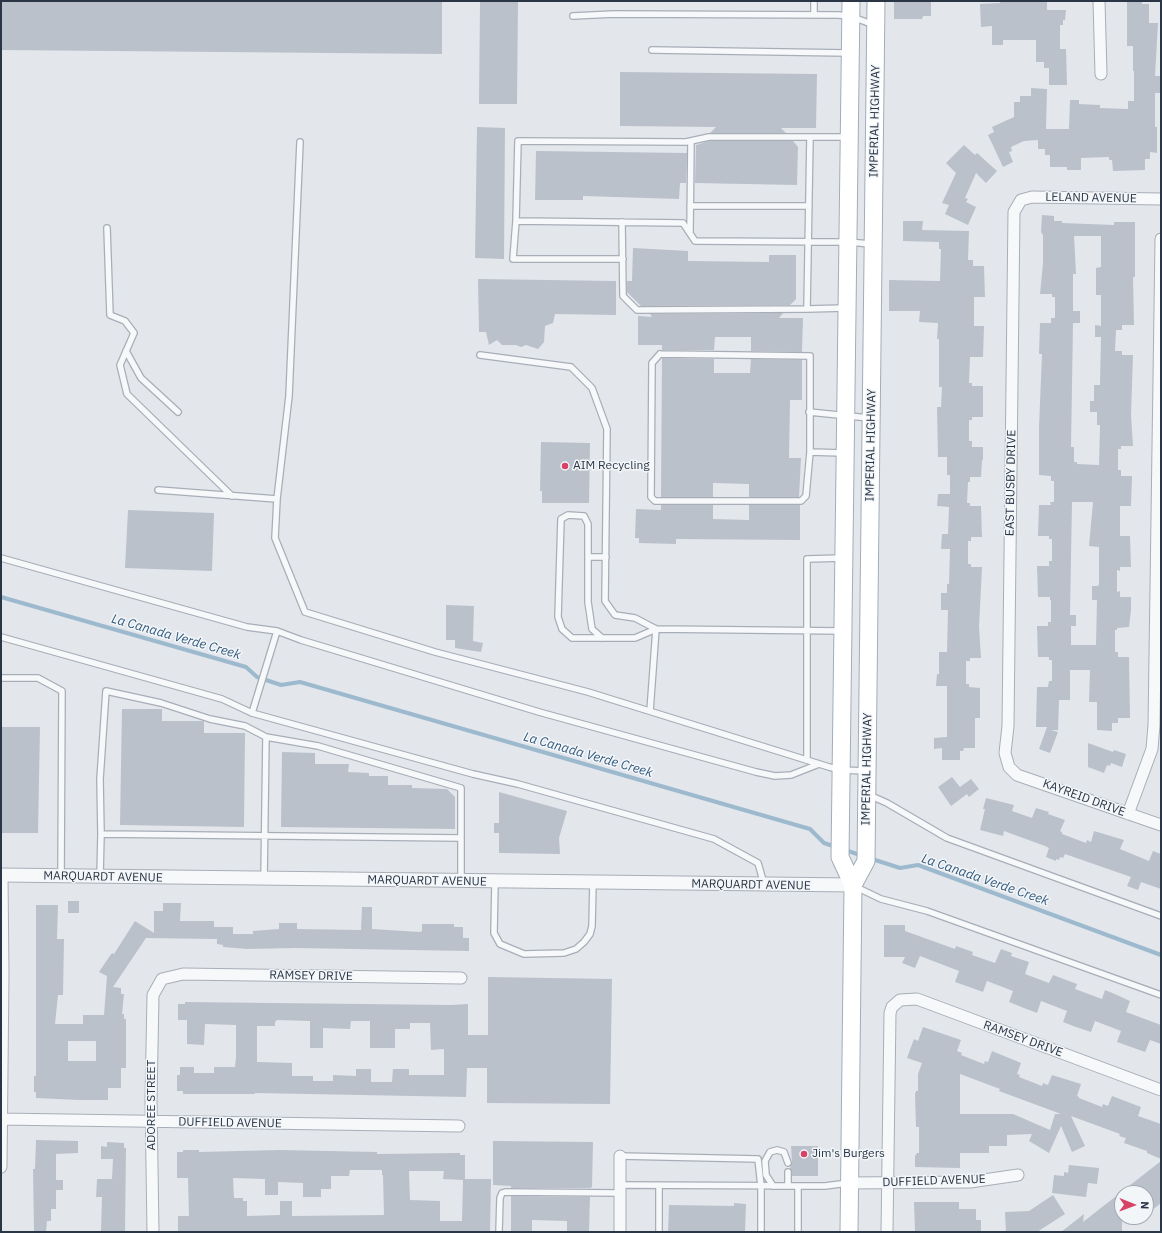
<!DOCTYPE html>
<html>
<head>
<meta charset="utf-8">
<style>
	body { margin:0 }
	#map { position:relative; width:1162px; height:1233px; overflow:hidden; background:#e3e7ec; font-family:"IBM Plex Sans",sans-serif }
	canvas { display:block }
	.frame { position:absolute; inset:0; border:2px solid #2a3646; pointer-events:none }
	.north { position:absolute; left:1114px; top:1185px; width:40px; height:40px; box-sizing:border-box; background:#f3f6f9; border:1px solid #a3a9b1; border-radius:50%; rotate:91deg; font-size:11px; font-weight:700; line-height:16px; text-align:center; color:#2a3646 }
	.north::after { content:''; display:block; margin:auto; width:14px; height:18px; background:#d74366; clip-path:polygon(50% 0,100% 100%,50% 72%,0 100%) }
</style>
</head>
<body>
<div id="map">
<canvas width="1162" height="1233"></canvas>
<div class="frame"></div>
<div class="north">N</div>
</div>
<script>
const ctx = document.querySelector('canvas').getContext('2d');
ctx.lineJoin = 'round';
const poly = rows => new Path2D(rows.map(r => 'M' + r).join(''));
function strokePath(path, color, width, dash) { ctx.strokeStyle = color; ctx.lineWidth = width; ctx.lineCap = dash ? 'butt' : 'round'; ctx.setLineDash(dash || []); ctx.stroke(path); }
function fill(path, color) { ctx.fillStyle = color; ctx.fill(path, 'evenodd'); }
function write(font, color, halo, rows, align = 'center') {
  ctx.font = font + ' "IBM Plex Sans",sans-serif'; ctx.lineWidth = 3; ctx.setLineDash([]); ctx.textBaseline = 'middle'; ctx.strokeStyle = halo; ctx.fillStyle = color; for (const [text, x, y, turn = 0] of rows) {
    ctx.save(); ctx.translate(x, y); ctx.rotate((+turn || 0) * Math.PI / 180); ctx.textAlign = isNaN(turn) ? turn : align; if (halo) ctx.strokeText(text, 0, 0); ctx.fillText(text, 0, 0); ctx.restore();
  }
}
const stream = poly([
	[1,597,246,667,257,677,281,685,300,682,810,829,824,843,836,847],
	[845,850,863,856],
	[869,858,900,868,918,865,1161,955]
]);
const building = poly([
	[1,1,442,1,442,54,1,50],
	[480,1,518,1,517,104,479,104],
	[894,1,931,1,931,16,923,16,922,19,894,19],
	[1001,1,1047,1,1047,10,1066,10,1065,20,1063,20,1063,25,1060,25,1060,49,1066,49,1067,85,1049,85,1049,68,1044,68,1044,62,1036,62,1036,40,1003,40,1003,45,992,45,992,26,981,27,980,4,1000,3],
	[1127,1,1142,1,1142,4,1149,4,1149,23,1158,23,1155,76,1161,76,1161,93,1155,93,1155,127,1157,127,1157,153,1150,152,1150,159,1145,159,1145,170,1113,171,1112,160,1109,160,1109,157,1081,158,1081,170,1067,170,1067,167,1050,167,1050,155,1045,155,1045,149,1038,149,1038,140,1024,141,1011,147,1012,151,1009,152,1013,162,1003,167,988,135,994,132,992,127,1014,117,1014,102,1020,102,1020,96,1031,96,1031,88,1047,89,1046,129,1069,129,1070,100,1079,100,1079,104,1100,105,1100,108,1128,109,1128,101,1134,101,1134,71,1133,71,1133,46,1127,46],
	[620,72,817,74,816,128,781,128,786,133,710,133,716,127,620,126],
	[477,127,505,128,504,259,475,258],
	[709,141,793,141,798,147,797,185,695,183,696,145],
	[964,145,975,155,977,153,997,171,986,183,976,173,965,198,968,199,966,202,976,207,968,225,945,214,949,205,942,203,956,173,946,163],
	[536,151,687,153,686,183,680,183,679,199,583,196,583,200,535,200],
	[1042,215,1054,216,1054,221,1062,221,1062,223,1114,225,1114,222,1135,222,1135,277,1133,277,1134,325,1122,325,1122,330,1116,330,1115,351,1122,351,1122,355,1133,355,1131,415,1133,446,1121,446,1121,449,1118,449,1118,470,1121,470,1121,476,1132,476,1131,506,1120,506,1120,536,1130,536,1131,567,1120,567,1120,571,1117,570,1117,592,1120,591,1120,597,1131,597,1131,610,1129,627,1117,628,1117,630,1115,630,1115,652,1118,652,1118,657,1129,657,1130,718,1118,718,1118,723,1112,723,1112,731,1097,730,1097,702,1089,702,1090,670,1070,670,1070,700,1059,700,1058,730,1051,730,1058,732,1050,753,1039,749,1047,727,1036,727,1037,687,1048,687,1049,681,1052,681,1052,660,1049,660,1049,657,1038,657,1037,626,1048,626,1048,622,1051,622,1051,600,1050,600,1050,597,1038,597,1037,566,1049,566,1049,561,1052,561,1052,539,1049,539,1049,536,1038,536,1039,505,1051,505,1050,502,1054,502,1054,481,1051,481,1051,476,1039,475,1039,427,1042,354,1039,354,1040,323,1051,323,1051,318,1055,318,1055,297,1052,297,1052,294,1040,294,1043,263,1043,235,1041,232],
	[1074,236,1101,236,1101,267,1096,268,1096,295,1101,295,1101,326,1095,325,1095,337,1101,337,1100,385,1094,385,1094,401,1090,401,1090,412,1097,412,1097,425,1100,425,1099,465,1077,464,1077,462,1074,462,1074,447,1071,447,1073,323,1080,323,1080,311,1073,311,1073,274,1076,274],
	[1072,502,1093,502,1089,546,1099,547,1099,584,1098,586,1092,586,1092,600,1097,600,1096,645,1071,645,1071,626,1076,626,1076,615,1070,615],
	[903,221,923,221,922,230,969,231,968,260,973,260,973,266,984,266,985,297,974,297,974,326,984,326,983,357,970,357,969,383,972,383,972,386,983,386,983,417,972,417,972,420,969,420,969,441,972,441,972,447,983,447,983,460,982,460,981,477,970,477,970,482,968,482,967,503,970,503,970,506,981,506,982,537,971,537,971,541,968,541,968,564,971,564,971,567,982,567,979,627,981,658,970,658,970,661,966,661,966,684,969,684,969,687,980,688,980,718,975,718,975,748,964,748,963,751,960,751,960,760,942,760,942,748,934,749,934,738,947,737,947,686,936,686,937,674,939,674,939,652,947,652,948,610,941,610,941,593,947,593,947,584,949,584,950,549,941,549,942,534,948,534,949,507,937,506,938,494,950,494,950,475,947,475,947,457,938,457,937,407,941,407,942,387,939,387,939,339,937,339,938,323,919,322,920,311,889,311,889,280,940,281,941,249,939,249,939,242,903,241],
	[633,248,688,251,688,261,769,262,769,255,796,255,796,299,790,305,641,306,627,292,627,281,632,281],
	[478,279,616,281,616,315,555,314,553,323,545,326,544,342,538,349,526,345,521,347,516,345,502,345,497,340,489,345,486,332,479,332],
	[783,313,779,318,803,318,802,352,751,351,751,337,715,337,714,350,662,350,662,345,638,345,638,316,652,317,650,314],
	[662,358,714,359,714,373,750,373,751,359,802,360,802,400,790,400,789,458,801,458,799,497,749,497,749,484,713,483,713,497,661,497],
	[541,442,590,443,589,503,542,503,542,491,540,491],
	[661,505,713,505,713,519,749,520,749,505,800,505,800,540,676,539,676,544,639,543,639,538,635,538,636,509,661,510],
	[128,510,214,513,212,571,125,568],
	[446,605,474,606,473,641,483,643,481,652,455,648,455,640,446,640],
	[122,709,162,709,162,721,204,721,204,733,245,733,244,827,120,825],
	[1,727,40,727,38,833,1,833],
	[1088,743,1113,752,1114,750,1126,754,1122,767,1111,763,1110,766,1107,765,1104,773,1088,767],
	[282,752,315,753,315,764,349,764,348,772,369,773,369,776,388,776,388,785,412,785,412,788,447,789,455,797,455,829,281,827],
	[952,777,960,787,971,779,979,789,969,797,967,794,951,806,938,787],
	[499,792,567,811,559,838,560,854,499,853,499,833,494,833,494,823,499,823],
	[986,798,1014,805,1012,811,1032,818,1036,808,1049,812,1048,814,1065,820,1060,831,1062,832,1062,834,1086,843,1087,840,1091,842,1094,831,1124,840,1120,849,1149,861,1153,851,1161,854,1161,889,1141,882,1138,890,1127,886,1131,877,1065,854,1063,858,1060,857,1059,860,1056,859,1056,861,1046,857,1049,848,1045,846,1004,831,1003,836,980,830,985,809,983,809],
	[68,901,79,901,79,913,68,913],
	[163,903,181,903,180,921,214,921,214,927,233,927,233,934,253,934,253,931,279,929,279,923,297,923,297,929,361,930,362,907,372,907,372,929,420,932,422,931,422,924,454,924,454,927,463,927,463,938,469,938,469,951,296,948,247,949,223,947,223,945,217,944,217,939,146,938,113,987,121,988,121,994,124,994,122,1014,124,1014,124,1019,126,1019,126,1068,121,1068,121,1088,108,1088,108,1100,79,1100,36,1098,36,1092,34,1092,34,1076,36,1076,36,905,58,905,57,939,64,939,63,995,58,995,55,1024,83,1024,83,1015,104,1015,107,976,99,972,107,960,112,953,114,954,135,921,154,933,154,911,163,911],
	[68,1041,96,1041,96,1061,68,1061],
	[884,925,905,925,905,931,955,949,956,946,973,952,972,955,995,963,1001,949,1012,953,1011,956,1029,962,1025,974,1049,983,1053,975,1077,984,1075,989,1102,999,1105,990,1117,995,1130,1001,1126,1012,1161,1025,1161,1044,1150,1040,1145,1052,1117,1042,1121,1031,1095,1021,1091,1032,1076,1027,1063,1022,1067,1011,1041,1001,1037,1013,1024,1008,1009,1002,1013,991,987,981,983,992,972,988,955,982,959,971,920,956,915,968,902,963,905,957,884,957],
	[488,977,612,979,610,1104,487,1103,487,1068,467,1068,466,1097,255,1093,255,1094,183,1094,183,1091,177,1091,177,1075,180,1075,180,1067,194,1067,194,1073,214,1073,214,1067,235,1067,236,1057,236,1025,205,1024,204,1045,187,1044,187,1020,178,1020,178,1004,185,1004,185,1002,451,1005,468,1004,468,1035,488,1035],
	[277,1020,310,1021,310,1048,323,1048,323,1028,350,1029,351,1021,370,1021,370,1048,395,1048,395,1029,410,1029,410,1023,430,1023,431,1050,444,1049,444,1075,409,1075,409,1069,393,1069,392,1082,371,1082,371,1069,356,1069,356,1076,333,1075,333,1081,313,1081,313,1076,292,1076,292,1063,257,1062,257,1026,275,1026,275,1022],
	[923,1027,961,1040,957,1051,962,1053,961,1055,984,1064,985,1061,988,1062,992,1051,1021,1063,1017,1074,1020,1075,1019,1077,1042,1086,1043,1083,1048,1085,1052,1075,1081,1084,1077,1096,1079,1097,1079,1098,1102,1107,1103,1104,1108,1106,1112,1096,1141,1107,1138,1116,1161,1124,1161,1159,1147,1153,1147,1151,1124,1143,1126,1138,1119,1136,1120,1134,1071,1116,1085,1146,1072,1152,1061,1126,1049,1153,1029,1141,1032,1134,1007,1135,1007,1146,989,1146,989,1153,960,1153,960,1168,915,1167,915,1156,917,1153,919,1153,919,1127,916,1127,915,1094,916,1091,918,1091,918,1074,922,1063,907,1058,914,1039,918,1041],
	[960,1074,1000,1089,999,1091,1061,1114,1055,1114,1050,1130,1013,1114,960,1114],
	[36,1140,78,1141,78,1153,56,1154,56,1180,63,1180,63,1190,56,1190,56,1209,51,1209,51,1221,47,1221,46,1232,34,1232,33,1169,35,1169],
	[493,1141,593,1142,592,1187,590,1188,511,1188,511,1186,493,1185],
	[107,1142,124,1143,124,1148,126,1148,125,1232,101,1232,102,1197,96,1197,97,1179,112,1179,113,1159,101,1159,101,1146,107,1147],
	[791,1146,818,1146,818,1176,792,1176,790,1168,792,1163],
	[183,1150,199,1150,199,1152,280,1150,377,1152,377,1154,460,1153,460,1155,465,1155,465,1179,491,1179,490,1232,178,1232,178,1216,189,1216,188,1178,177,1178,177,1152,183,1152],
	[350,1170,382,1170,382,1175,383,1175,384,1215,292,1216,292,1201,280,1201,280,1215,247,1216,247,1201,243,1201,243,1198,234,1198,233,1178,265,1179,265,1195,278,1195,278,1182,303,1183,303,1197,321,1197,321,1189,331,1189,331,1176,349,1176],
	[409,1171,444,1171,443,1179,463,1180,462,1221,440,1221,440,1201,410,1200],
	[1161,1161,1161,1203,1146,1215,1146,1193,1122,1193,1122,1232,1061,1232,1084,1214,1083,1222],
	[1069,1165,1099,1168,1097,1184,1088,1183,1086,1197,1052,1193,1054,1175,1064,1176,1064,1172,1068,1173],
	[1053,1195,1065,1214,1037,1232,1006,1232,1005,1212,1029,1211],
	[511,1196,590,1197,589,1232,567,1232,567,1221,532,1220,532,1232,511,1232],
	[914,1202,959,1202,959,1209,976,1209,976,1220,981,1220,981,1232,915,1232],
	[734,1203,746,1204,745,1232,668,1232,669,1205,734,1206]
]);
const service = poly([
	[814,15,814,1],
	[573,16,614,14,838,15,850,16,874,25],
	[652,50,848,53],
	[848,137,709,137,686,142,518,141,516,221,683,223,695,241,848,242,871,244],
	[300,142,289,396,277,499,275,538,305,612,435,652,588,692,829,767,841,770,865,771],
	[690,206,809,206],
	[516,221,513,259,623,259],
	[622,222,623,296,637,310,807,309,810,137],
	[107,228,110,315,125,321,134,333,120,365,127,394,232,496],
	[690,232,691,141],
	[807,309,845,308],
	[126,351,141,378,178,412],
	[660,354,810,356,810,452,806,496,801,501,655,501,651,497,652,363,660,354],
	[480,355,571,367,592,388,607,429,605,601,615,615,635,618,656,629],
	[809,412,869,418],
	[810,452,843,453],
	[158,490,277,499],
	[588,557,606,557],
	[1,558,247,627,277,631,301,640,539,712,756,772,775,776,791,775,819,764],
	[1,637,222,699,252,713,473,774,518,784,714,839,758,863,764,884],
	[602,638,592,629,588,602,588,524,584,516,568,515,561,519,558,617,562,629,572,638,635,638,656,629],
	[1,678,38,678,62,691,61,876],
	[650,711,656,629,841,631],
	[252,713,277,631],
	[807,760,807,559,842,558],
	[869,795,887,803,947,838,1161,916],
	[101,834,100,779,106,691,161,703,210,719,245,726,266,737],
	[100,876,101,834,460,838],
	[264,879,266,737,318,746,461,788,461,880],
	[495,882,494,933,500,944,524,954,564,953,576,949,584,942,590,934,592,926,593,883],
	[856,887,881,899,927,911,1161,995],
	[620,1156,758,1159,761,1186,761,1232],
	[620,1185,825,1186,848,1183],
	[773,1186,766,1175,765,1161,770,1152,777,1150,784,1152,788,1163],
	[788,1186,788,1172],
	[798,1186,798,1232],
	[499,1232,500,1198,502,1193,505,1192,620,1193],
	[659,1232,659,1185]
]);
const minor = poly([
	[1099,1,1101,74],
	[1161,199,1032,197,1021,200,1014,212,1008,726,1005,753,1009,767,1017,775,1161,825],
	[1128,814,1152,749,1154,725,1161,239],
	[1,1119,459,1126],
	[1,1167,3,974,2,875],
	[850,1183,970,1182,1018,1175],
	[153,1232,151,1101,153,995,162,979,183,974,461,978],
	[620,1232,620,1156],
	[887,1232,890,1013,892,1007,900,1000,917,999,1161,1090]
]);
const tertiary = poly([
	[1,875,853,885]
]);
const primary = poly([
	[853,885,866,861,876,1],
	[849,1232,853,885,840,857,851,1]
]);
const markers = [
	[565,466,4,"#d74366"],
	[804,1154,4,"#d74366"]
];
const streetNames = [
	["IMPERIAL HIGHWAY",875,121,-89],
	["LELAND AVENUE",1091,198,1],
	["IMPERIAL HIGHWAY",871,445,-89],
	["EAST BUSBY DRIVE",1011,483,-89],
	["IMPERIAL HIGHWAY",867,769,-89],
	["KAYREID DRIVE",1084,798,20],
	["MARQUARDT AVENUE",103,877,1],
	["MARQUARDT AVENUE",427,881,1],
	["MARQUARDT AVENUE",751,885,1],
	["RAMSEY DRIVE",311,976,1],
	["RAMSEY DRIVE",1023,1039,20],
	["ADOREE STREET",152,1105,-90],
	["DUFFIELD AVENUE",230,1123,1],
	["DUFFIELD AVENUE",934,1181,-2]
];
const poiNames = [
	["AIM Recycling",573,466],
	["Jim's Burgers",812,1154]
];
const waterNames = [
	["La Canada Verde Creek",176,637,16],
	["La Canada Verde Creek",588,755,16],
	["La Canada Verde Creek",985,880,19]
];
strokePath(stream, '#9db9ce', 4);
fill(building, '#bac1ca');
strokePath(service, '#a8aeb7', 8);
strokePath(minor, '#a8aeb7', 13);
strokePath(tertiary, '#a8aeb7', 15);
strokePath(primary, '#a2adb9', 19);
strokePath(service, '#f6f8fa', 5.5);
strokePath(minor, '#f6f8fa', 11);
strokePath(tertiary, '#f6f8fa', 13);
strokePath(primary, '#fff', 17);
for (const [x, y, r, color] of markers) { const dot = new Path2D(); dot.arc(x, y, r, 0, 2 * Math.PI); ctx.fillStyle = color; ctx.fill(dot); strokePath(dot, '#f3f6f9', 1.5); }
write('12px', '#2a3646', '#f3f6f9', streetNames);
write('12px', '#2a3646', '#f3f6f9', poiNames, 'left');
write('italic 13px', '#31597c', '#f3f6f9', waterNames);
</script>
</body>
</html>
